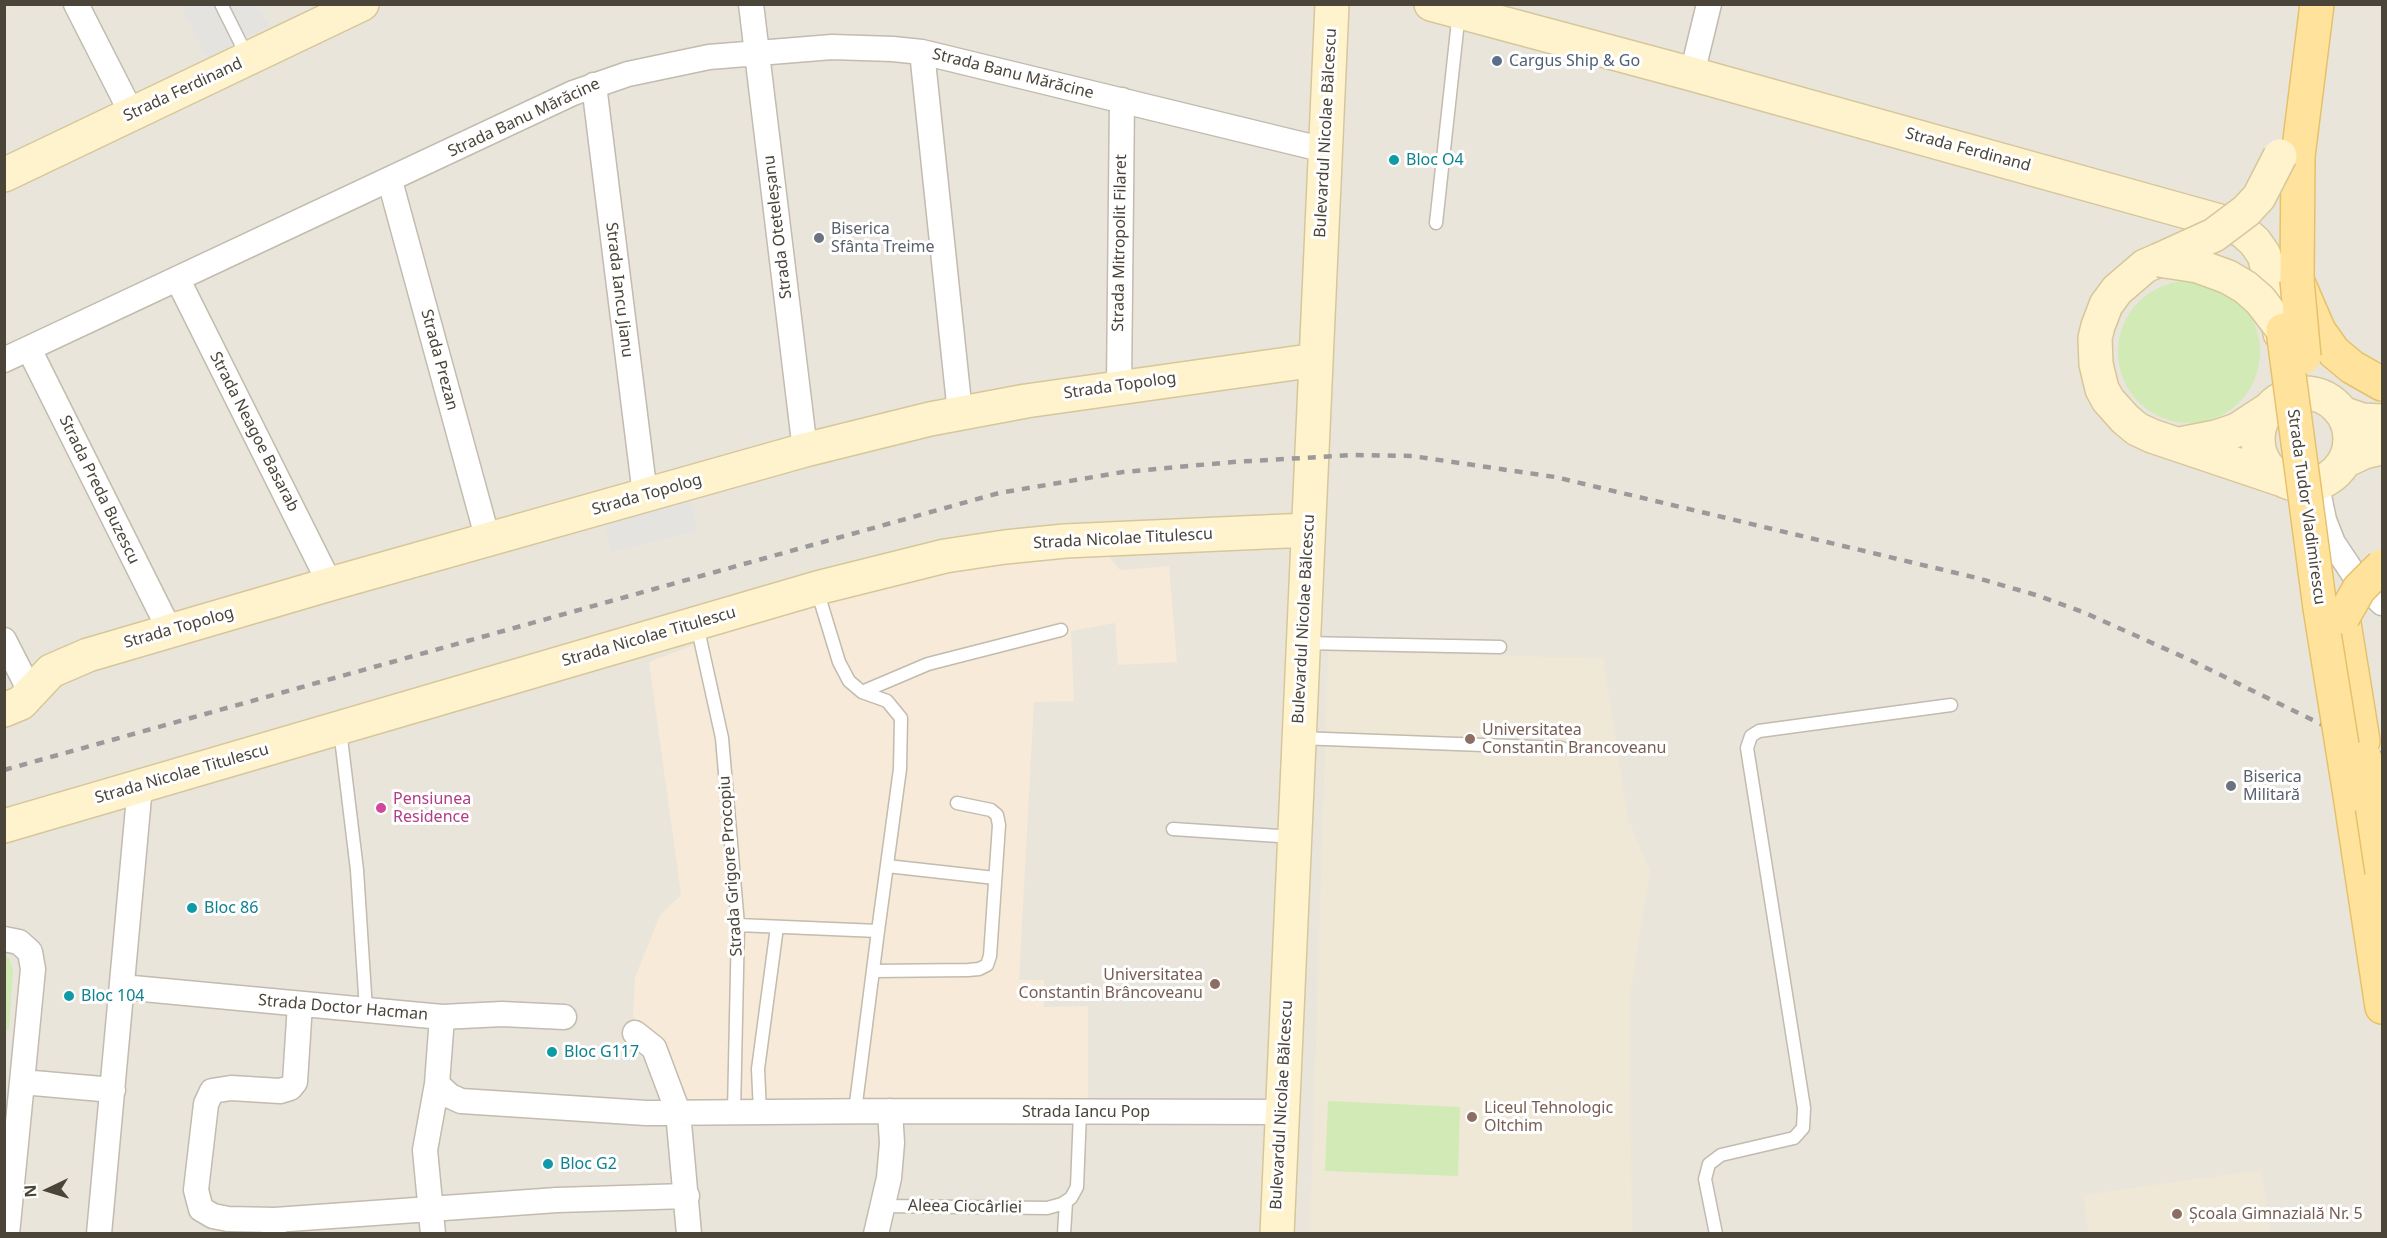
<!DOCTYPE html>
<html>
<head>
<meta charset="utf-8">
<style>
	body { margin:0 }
	#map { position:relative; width:2387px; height:1238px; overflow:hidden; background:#f6f3ec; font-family:"Noto Sans",sans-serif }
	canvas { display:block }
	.frame { position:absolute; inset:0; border:6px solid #4b4439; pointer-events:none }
	.north { position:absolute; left:18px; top:1160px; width:60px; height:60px; -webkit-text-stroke:4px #fff; paint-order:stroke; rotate:266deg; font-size:16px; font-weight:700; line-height:24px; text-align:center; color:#4b4439 }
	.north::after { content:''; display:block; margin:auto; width:21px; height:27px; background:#4b4439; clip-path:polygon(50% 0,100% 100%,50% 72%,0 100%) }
</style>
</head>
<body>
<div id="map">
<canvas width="2387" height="1238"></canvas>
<div class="frame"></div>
<div class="north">N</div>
</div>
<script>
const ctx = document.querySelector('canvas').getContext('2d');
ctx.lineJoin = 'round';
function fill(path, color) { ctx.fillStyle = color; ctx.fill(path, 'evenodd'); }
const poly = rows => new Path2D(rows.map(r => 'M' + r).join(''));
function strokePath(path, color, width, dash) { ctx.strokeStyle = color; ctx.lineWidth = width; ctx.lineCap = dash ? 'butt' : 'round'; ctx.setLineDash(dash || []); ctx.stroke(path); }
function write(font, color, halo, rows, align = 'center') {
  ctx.font = font + ' "Noto Sans",sans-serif'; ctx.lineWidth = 6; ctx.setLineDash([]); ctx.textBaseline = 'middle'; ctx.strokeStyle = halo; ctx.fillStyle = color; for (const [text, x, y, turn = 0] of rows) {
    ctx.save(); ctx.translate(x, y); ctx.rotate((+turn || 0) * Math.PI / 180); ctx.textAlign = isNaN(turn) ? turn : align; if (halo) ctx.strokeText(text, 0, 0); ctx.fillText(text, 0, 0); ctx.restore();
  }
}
const residential = poly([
	[5,5,2382,5,2382,1233,5,1233]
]);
const commercial = poly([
	[1104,550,1120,570,1169,566,1177,662,1118,665,1115,623,1071,631,1074,701,1034,702,1019,980,1044,980,1044,1007,1088,1006,1088,1102,683,1104,633,1016,635,977,660,915,681,895,649,662,812,600,949,565]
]);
const education = poly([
	[1328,652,1603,658,1628,819,1650,870,1629,1000,1632,1233,1310,1234],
	[2261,1170,2270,1233,2089,1233,2083,1195]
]);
const green = poly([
	'2118 352a71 71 0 1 1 142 0a71 71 0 1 1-142 0Z',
	[4,956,9,958,13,969,9,1029,5,1031],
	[1328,1101,1460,1107,1458,1176,1325,1171]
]);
const parking = poly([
	[180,5,257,5,269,26,207,58],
	[689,494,698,531,611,552,602,516]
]);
const lane = poly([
	[221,4,248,58],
	[1436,223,1459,12],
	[697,625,722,738,738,925,734,1112],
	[1304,643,1500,647],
	[862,692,928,664,1061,630],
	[340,730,357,870,366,1010],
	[1299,738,1562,748],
	[1173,829,1294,837],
	[887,866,995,878],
	[738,925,878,931,900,769,901,718,887,701,862,692,849,681,839,662,817,590],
	[873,971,968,970,979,969,987,965,990,956,999,825,997,815,991,810,957,803],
	[855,1111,878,931],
	[760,1112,758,1069,777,927],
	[883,1206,1047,1208,1062,1204,1071,1198,1077,1187,1080,1112],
	[1064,1234,1066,1202],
	[1716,1234,1705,1179,1709,1164,1721,1155,1794,1138,1803,1128,1804,1108,1747,748,1751,736,1759,731,1951,705]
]);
const street = poly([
	[76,4,132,114],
	[751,4,805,450],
	[922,52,960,413],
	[1692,74,1709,4],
	[594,85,645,495],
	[390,181,488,540],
	[178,280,330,584],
	[29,349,170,631],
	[4,360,573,93,628,74,709,57,832,47,893,49,922,52,1325,150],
	[1119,386,1122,100],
	[2318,491,2324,520,2333,543,2355,576,2382,603],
	[4,640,31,693],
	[4,939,19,942,30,952,33,969,22,1082],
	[122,987,442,1017,502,1014,564,1017],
	[635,1033,654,1048,678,1112,689,1234],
	[437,1084,450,1096,461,1101,646,1113,890,1111,1282,1112],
	[275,1220,228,1219,213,1216,201,1209,196,1190,206,1104,212,1091,231,1088,280,1091,290,1088,295,1082,300,1004],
	[7,1234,22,1082,113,1090],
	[99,1234,140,786],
	[274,1234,275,1220,557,1200,687,1196],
	[433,1234,425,1150,437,1084,442,1017],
	[876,1234,889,1178,892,1143,890,1111]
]);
const secondary = poly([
	[1431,4,1692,74,2223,222,2243,231,2255,242,2264,255,2273,290,2280,333],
	[4,175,362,4],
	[2159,260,2145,266,2117,290,2106,305,2098,326,2095,338,2096,364,2102,389,2108,400,2125,419,2137,429,2152,436,2280,479],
	'2258 439a46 46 0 1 1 92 0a46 46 0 1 1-92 0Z',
	[2342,413,2362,420,2382,421],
	[2180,444,2216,437,2237,430,2269,409],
	[2345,461,2364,452,2382,448],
	[4,710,21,703,51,671,88,655,330,584,805,450,930,419,1026,401,1316,360],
	[4,826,817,588,945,556,1005,547,1065,541,1308,530],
	[1277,1234,1332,4]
]);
const primary = poly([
	[2317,4,2298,156,2297,280,2319,331,2334,352,2352,367,2382,384],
	[2343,617,2363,741],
	[2350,795,2382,1007]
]);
const rail = poly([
	[4,770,999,493,1123,472,1233,462,1354,455,1412,456,1555,477,1977,578,2036,595,2083,612,2188,659,2382,754]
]);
const secondaryBridge = poly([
	[2159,260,2214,235,2246,211,2259,197,2280,156],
	[2159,260,2198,266,2228,277,2245,287,2260,300,2283,330]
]);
const primaryBridge = poly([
	[2297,280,2304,357],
	[2283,330,2320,608,2350,795],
	[2343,617,2359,589,2382,566],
	[2365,758,2382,872]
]);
const markers = [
	[1497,61,6,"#5c6f8a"],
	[1394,160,6,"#0f9aa8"],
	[819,238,6,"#6b7280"],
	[1470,739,6,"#8d6e63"],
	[2231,786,6,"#6b7280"],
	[381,808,6,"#d1479c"],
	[192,908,6,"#0f9aa8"],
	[1215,984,6,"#8d6e63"],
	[69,996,6,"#0f9aa8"],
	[552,1052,6,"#0f9aa8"],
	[1472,1117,6,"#8d6e63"],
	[548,1164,6,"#0f9aa8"],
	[2177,1214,6,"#8d6e63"]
];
const serviceNames = [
	["Cargus Ship & Go",1509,61]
];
const streetNames = [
	["Strada Banu Mărăcine",1013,74,14],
	["Strada Ferdinand",183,90,-25],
	["Strada Banu Mărăcine",524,118,-25],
	["Bulevardul Nicolae Bălcescu",1326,133,-87],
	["Strada Ferdinand",1968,150,15],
	["Strada Oteteleșanu",778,227,-97],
	["Strada Mitropolit Filaret",1120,243,-89],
	["Strada Iancu Jianu",619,290,83],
	["Strada Prezan",439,360,75],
	["Strada Topolog",1120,386,-8],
	["Strada Neagoe Basarab",254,432,63],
	["Strada Preda Buzescu",99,490,64],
	["Strada Topolog",647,495,-16],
	["Strada Tudor Vladimirescu",2306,507,82],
	["Strada Nicolae Titulescu",1123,539,-3],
	["Bulevardul Nicolae Bălcescu",1304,619,-87],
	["Strada Topolog",179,628,-16],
	["Strada Nicolae Titulescu",649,637,-16],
	["Strada Nicolae Titulescu",182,774,-16],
	["Strada Grigore Procopiu",731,866,-94],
	["Strada Doctor Hacman",343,1008,5],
	["Bulevardul Nicolae Bălcescu",1282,1105,-87],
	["Strada Iancu Pop",1086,1112],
	["Aleea Ciocârliei",965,1207,1]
];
const cultureNames = [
	["Bloc O4",1406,160],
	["Bloc 86",204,908],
	["Bloc 104",81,996],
	["Bloc G117",564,1052],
	["Bloc G2",560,1164]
];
const worshipNames = [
	["Biserica",831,229],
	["Sfânta Treime",831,247],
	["Biserica",2243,777],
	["Militară",2243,795]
];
const educationNames = [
	["Universitatea",1482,730],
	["Constantin Brancoveanu",1482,748],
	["Universitatea",1203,975,"right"],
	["Constantin Brâncoveanu",1203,993,"right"],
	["Liceul Tehnologic",1484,1108],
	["Oltchim",1484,1126],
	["Școala Gimnazială Nr. 5",2189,1214]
];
const hotelNames = [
	["Pensiunea",393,799],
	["Residence",393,817]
];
fill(residential, '#eae5da');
fill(commercial, '#f7ead8');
fill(education, '#efe8d6');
fill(green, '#d2eab5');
fill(parking, '#e5e3e0');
strokePath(lane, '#c2bbae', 15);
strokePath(street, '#c2bbae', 27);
strokePath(secondary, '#d6c79b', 36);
strokePath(primary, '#e6c16a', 36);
strokePath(lane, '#fff', 12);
strokePath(street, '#fff', 24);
strokePath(secondary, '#fff3cd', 33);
strokePath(primary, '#ffe39c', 33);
strokePath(rail, '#9a9a9a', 4.5, [8, 8]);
strokePath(secondaryBridge, '#d6c79b', 36, []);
strokePath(primaryBridge, '#e6c16a', 36, []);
strokePath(secondaryBridge, '#fff3cd', 33);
strokePath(primaryBridge, '#ffe39c', 33);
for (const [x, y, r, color] of markers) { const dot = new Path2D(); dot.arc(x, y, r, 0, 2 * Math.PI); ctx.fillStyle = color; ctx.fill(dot); strokePath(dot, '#fff', 2); }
write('16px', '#4e5e75', '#fff', serviceNames, 'left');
write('16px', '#4b4439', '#fff', streetNames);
write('16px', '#0d838f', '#fff', cultureNames, 'left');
write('16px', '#5b616d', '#fff', worshipNames, 'left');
write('16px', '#785e54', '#fff', educationNames, 'left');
write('16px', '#b23c85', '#fff', hotelNames, 'left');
</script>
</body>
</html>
